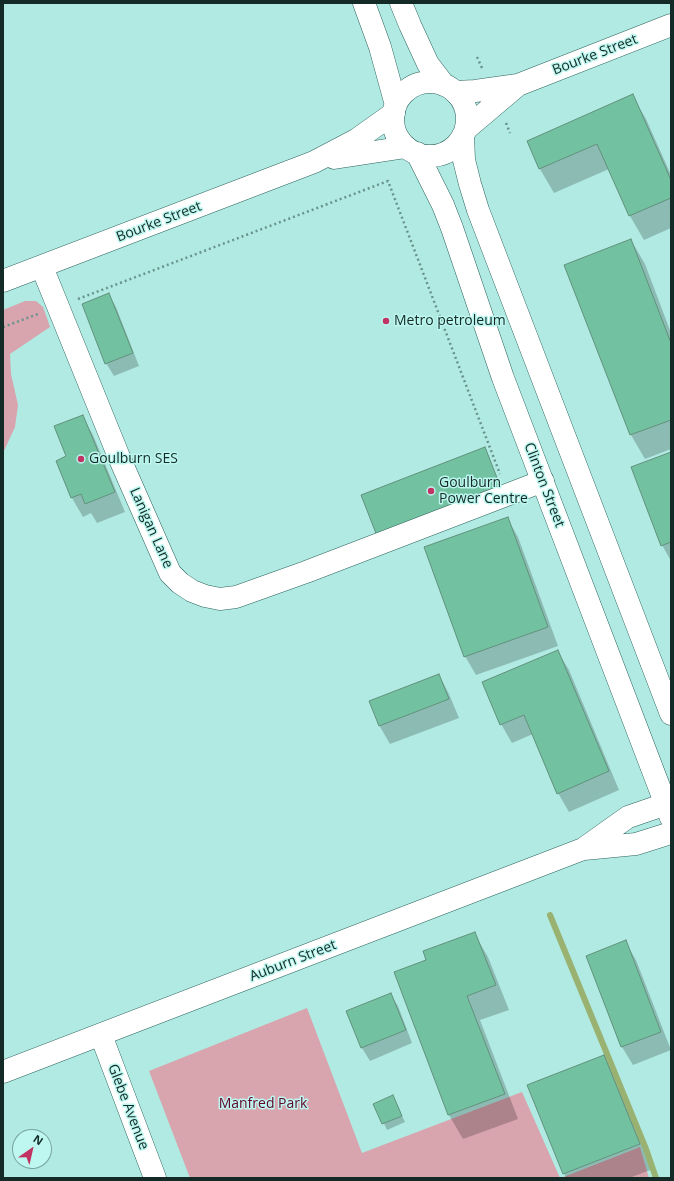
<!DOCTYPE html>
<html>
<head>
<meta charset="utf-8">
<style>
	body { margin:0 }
	#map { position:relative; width:674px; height:1181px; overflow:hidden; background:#b0eae2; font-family:"Open Sans",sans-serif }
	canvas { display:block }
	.frame { position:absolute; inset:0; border:4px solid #132a27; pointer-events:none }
	.north { position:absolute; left:12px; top:1129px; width:40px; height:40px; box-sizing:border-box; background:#bdf7ef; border:1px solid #79a59f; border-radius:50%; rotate:34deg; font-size:11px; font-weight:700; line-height:16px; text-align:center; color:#132a27 }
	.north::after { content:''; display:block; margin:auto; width:14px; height:18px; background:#c13362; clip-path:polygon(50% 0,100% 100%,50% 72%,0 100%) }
</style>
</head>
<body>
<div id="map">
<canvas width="674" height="1181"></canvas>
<div class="frame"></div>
<div class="north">N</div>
</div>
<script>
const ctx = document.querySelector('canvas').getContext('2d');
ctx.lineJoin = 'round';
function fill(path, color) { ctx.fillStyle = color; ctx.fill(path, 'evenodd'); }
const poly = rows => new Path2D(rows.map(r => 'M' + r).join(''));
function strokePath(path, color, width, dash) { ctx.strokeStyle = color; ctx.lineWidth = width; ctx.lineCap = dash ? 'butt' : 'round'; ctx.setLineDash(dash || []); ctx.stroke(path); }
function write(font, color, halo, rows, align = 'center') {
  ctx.font = font + ' "Open Sans",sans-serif'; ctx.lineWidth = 3; ctx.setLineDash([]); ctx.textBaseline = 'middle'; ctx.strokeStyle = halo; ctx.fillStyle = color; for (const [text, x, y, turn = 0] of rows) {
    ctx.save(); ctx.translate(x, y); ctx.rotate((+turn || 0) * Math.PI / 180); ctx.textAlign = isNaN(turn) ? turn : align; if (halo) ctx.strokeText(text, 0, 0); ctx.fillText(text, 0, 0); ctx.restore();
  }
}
const green = poly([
	[25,301,36,301,43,307,50,327,10,354,11,374,18,405,15,427,3,453,3,310],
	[307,1008,362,1153,522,1092,560,1178,190,1178,149,1071],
	[640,1147,649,1178,561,1178]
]);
const shadow = poly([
	[632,95,646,119,671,175,671,228,644,240,630,216,609,169,554,193,540,169,528,141],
	[631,240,645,264,671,333,671,449,645,459,631,435,565,265],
	[109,295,116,307,139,366,114,376,106,363],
	[82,416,93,435,125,512,97,523,91,513,83,517,72,498,57,461,67,457],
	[671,453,671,561,662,545],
	[507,518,518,537,558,646,476,675,465,656],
	[558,652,569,670,619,790,569,812,558,793,533,734,512,743,501,724],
	[439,675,449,694,459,718,390,744,379,725],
	[474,933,488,957,509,1010,480,1020,518,1119,463,1139,449,1115,395,972,427,960],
	[625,941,636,960,671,1050,633,1065,622,1047],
	[390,994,398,1006,412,1043,370,1061,362,1048,347,1011],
	[603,1056,617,1080,653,1169,629,1178,566,1178,529,1085],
	[396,1103,405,1122,387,1130,375,1104]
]);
const stream = poly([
	[550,915,646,1149,656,1178]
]);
const building = poly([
	[633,94,671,180,671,198,629,216,597,144,539,169,527,141,633,94],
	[631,239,671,343,671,420,630,435,564,265,631,239],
	[109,293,133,353,105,364,82,304,109,293],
	[83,415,115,492,85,504,81,494,71,498,56,461,66,456,54,426,83,415],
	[485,447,501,488,377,536,361,495,485,447],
	[671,452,671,542,661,546,631,467,671,452],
	[508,517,548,627,464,657,424,547,508,517],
	[558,650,609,771,557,794,524,715,500,725,482,682,558,650],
	[439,674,449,699,379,726,369,701,439,674],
	[475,932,496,985,467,996,505,1094,448,1115,394,972,426,960,423,951,475,932],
	[626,940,661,1032,621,1047,586,956,626,940],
	[391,993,406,1030,361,1048,346,1011,391,993],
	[604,1055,640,1144,563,1174,527,1085,604,1055],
	[393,1095,402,1116,382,1124,373,1104,393,1095]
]);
const path = poly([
	[477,57,482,68],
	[506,123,510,133],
	[78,299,388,181,500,474],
	[3,327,38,314]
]);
const minor = poly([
	[42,267,119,457,170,573,180,583,192,591,205,596,220,599,236,597,306,572,543,481],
	[584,849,636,844,671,833],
	[101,1035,155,1178],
	[3,1072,583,849,628,817,666,804]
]);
const tertiary = poly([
	[334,158,406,147],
	[3,281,314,162,356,140,394,113]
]);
const secondary = poly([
	[455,92,475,91,518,85,671,25],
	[466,129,518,85]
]);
const primary = poly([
	[364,3,380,47,396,105],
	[401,3,410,25,428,64,444,85],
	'393 119a37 37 0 1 1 74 0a37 37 0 1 1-74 0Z',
	[463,135,464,160,470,184,478,210,671,714],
	[417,153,443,205,452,228,503,378,671,818]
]);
const markers = [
	[386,321,4,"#c13362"],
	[81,459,4,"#c13362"],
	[431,491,4,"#c13362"]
];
const streetNames = [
	["Bourke Street",595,55,-21],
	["Bourke Street",159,222,-21],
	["Clinton Street",544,485,69],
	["Lanigan Lane",151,528,66],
	["Auburn Street",293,961,-21],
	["Glebe Avenue",128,1107,69]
];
const poiNames = [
	["Metro petroleum",394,321],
	["Goulburn SES",89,459],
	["Goulburn",439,483],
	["Power Centre",439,499]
];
const parkNames = [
	["Manfred Park",263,1104]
];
fill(green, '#d8a4ae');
fill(shadow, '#0003');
strokePath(stream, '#99b271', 6);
fill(building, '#72c2a1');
strokePath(building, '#62907c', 1);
strokePath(minor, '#2c635d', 23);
strokePath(tertiary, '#2c635d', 23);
strokePath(secondary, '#2c635d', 23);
strokePath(primary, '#2c635d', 23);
strokePath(path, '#69938d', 2.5, [2, 3]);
strokePath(minor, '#fff', 22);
strokePath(tertiary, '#fff', 22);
strokePath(secondary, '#fff', 22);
strokePath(primary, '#fff', 22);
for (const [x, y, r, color] of markers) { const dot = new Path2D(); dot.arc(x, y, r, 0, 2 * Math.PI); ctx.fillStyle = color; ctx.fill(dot); strokePath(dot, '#bdf7ef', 1.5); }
write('14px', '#132a27', '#bdf7ef', streetNames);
write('14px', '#132a27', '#bdf7ef', poiNames, 'left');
write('14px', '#610529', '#bdf7ef', parkNames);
</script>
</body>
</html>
